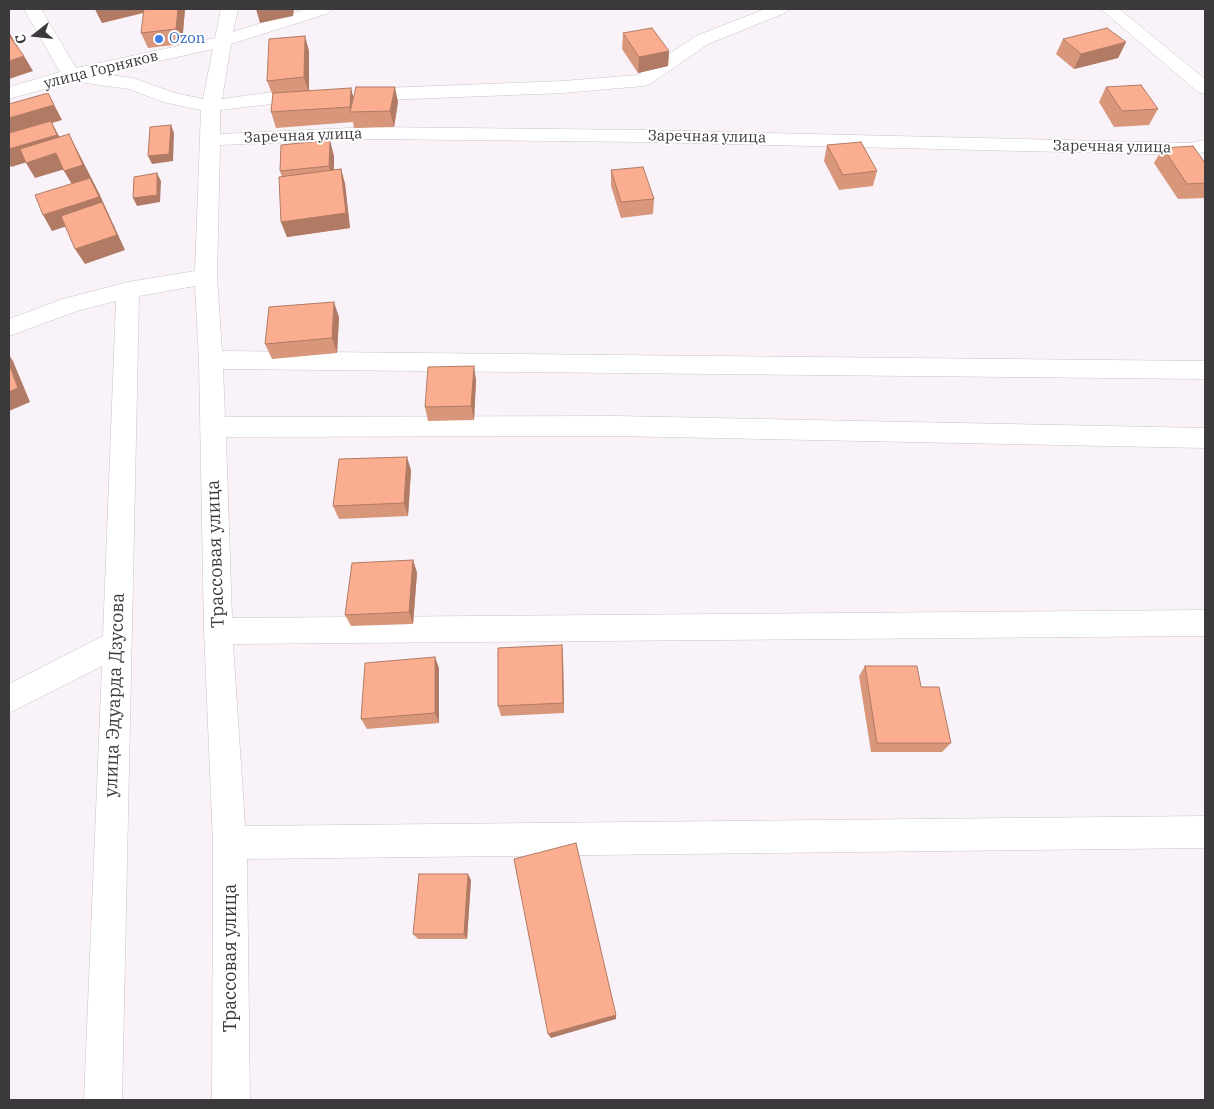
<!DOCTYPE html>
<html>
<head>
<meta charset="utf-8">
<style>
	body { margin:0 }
	#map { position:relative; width:1214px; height:1109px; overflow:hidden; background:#f9f2f8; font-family:"IBM Plex Serif",serif }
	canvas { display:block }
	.frame { position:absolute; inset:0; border:10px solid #3c393c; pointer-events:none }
	.north { position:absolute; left:10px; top:10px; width:50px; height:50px; -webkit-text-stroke:4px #fff; paint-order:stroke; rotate:254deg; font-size:14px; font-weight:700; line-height:20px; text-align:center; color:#3c393c }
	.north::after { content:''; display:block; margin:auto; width:18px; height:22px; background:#3c393c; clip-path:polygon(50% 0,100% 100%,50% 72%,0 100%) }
</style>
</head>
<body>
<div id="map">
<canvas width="1214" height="1109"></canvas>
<div class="frame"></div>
<div class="north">С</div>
</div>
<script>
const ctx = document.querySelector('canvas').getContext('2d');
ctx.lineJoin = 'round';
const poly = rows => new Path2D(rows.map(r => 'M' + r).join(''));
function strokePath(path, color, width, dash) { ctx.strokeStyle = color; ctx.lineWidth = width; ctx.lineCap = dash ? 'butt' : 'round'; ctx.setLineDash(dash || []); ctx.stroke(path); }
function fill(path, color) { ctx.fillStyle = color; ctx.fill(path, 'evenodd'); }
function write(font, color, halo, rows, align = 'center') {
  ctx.font = font + ' "IBM Plex Serif",serif'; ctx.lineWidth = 4; ctx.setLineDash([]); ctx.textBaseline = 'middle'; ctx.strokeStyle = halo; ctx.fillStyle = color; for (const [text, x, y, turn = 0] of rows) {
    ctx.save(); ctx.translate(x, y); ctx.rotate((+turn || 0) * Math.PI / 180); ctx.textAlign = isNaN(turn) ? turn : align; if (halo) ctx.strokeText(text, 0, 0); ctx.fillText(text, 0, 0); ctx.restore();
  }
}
const minor = poly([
	[24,9,41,9,76,68,215,38,221,9,238,9,233,32,306,9,331,9,329,13,231,44,222,99,272,92,309,91,316,93,318,97,316,101,309,103,272,104,220,110,220,134,372,127,642,130,1190,143,1205,140,1205,152,1190,155,642,142,372,139,220,145,217,277,222,351,1205,361,1205,379,223,369,225,417,615,416,1205,428,1205,448,615,436,226,437,232,618,1205,610,1205,636,233,644,245,826,1205,816,1205,848,247,859,250,1100,212,1100,213,843,204,631,199,360,195,286,139,296,122,1100,84,1100,102,666,9,713,9,684,103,636,116,301,77,311,9,336,9,319,63,299,128,282,195,271,201,110,163,102,129,89,72,81,9,99,9,87,60,72,24,9],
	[213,49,203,99,175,93,133,78,101,74,213,49],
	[765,9,788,9,785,13,708,44,650,84,643,86,563,93,359,101,352,99,350,95,352,91,359,89,563,81,638,75,696,36,765,9],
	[1101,9,1119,9,1205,79,1205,94,1198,92,1101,9]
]);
const wall = poly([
	[95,9,144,9,144,10,185,9,182,44,148,48,141,33,144,13,102,23],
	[623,33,669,51,668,66,638,73,622,49],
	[1063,39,1126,42,1118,58,1074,69,1056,54],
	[309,51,309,91,353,98,398,102,394,127,354,128,353,122,276,128,271,112,273,96,267,81],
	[1106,87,1158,109,1149,125,1114,127,1099,102],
	[827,145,877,171,873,186,839,190,824,161],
	[1163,148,1205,163,1205,198,1178,199,1154,163],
	[334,156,334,170,341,169,345,184,350,228,287,237,281,222,282,177,280,171],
	[611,170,654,199,653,214,621,218,611,186],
	[339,317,337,353,272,359,265,344],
	[476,380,474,420,428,421,425,407],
	[411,470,408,516,339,519,333,506],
	[413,560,417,573,413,624,351,626,345,615],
	[562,645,563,656,564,713,501,716,498,706],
	[865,666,921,687,951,743,942,752,871,752,859,676],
	[439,668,439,723,367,729,361,719],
	[471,880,467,939,418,939,413,934]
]);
const shadedWall = poly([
	[95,9,144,9,145,12,102,23],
	[178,9,185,9,182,44,176,29],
	[256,9,294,9,293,16,260,23],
	[9,32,18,47,9,50],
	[305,36,309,51,309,93,304,77],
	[1126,42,1118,58,1074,69,1081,54],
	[669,51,668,66,638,73,639,57],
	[24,56,33,71,9,79,9,61],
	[395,87,398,102,394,127,390,111],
	[351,88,355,103,351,112,350,107],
	[48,93,62,120,52,123,59,136,66,150,11,167,9,163,9,118],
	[171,125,174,133,173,161,152,164,148,156],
	[69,134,99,193,125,250,85,264,75,249,106,213,52,231,43,215,73,186,64,171],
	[330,140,334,156,334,182,329,166],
	[56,153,65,169,35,178,26,163],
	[341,169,345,184,350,228,287,237,281,222],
	[157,173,161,181,160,202,137,206,133,198],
	[334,302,339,317,337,353,332,338],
	[9,355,13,361,30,402,9,411],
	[474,366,476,380,474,420,471,406],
	[407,457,411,470,408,516,404,503],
	[413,560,417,573,413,624,409,612],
	[562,645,563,656,564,713,563,703],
	[435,657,439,668,439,723,435,713],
	[468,874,471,880,467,939,464,934],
	[616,1015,616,1019,551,1038,548,1034]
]);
const building = poly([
	[144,9,178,9,176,29,141,33,144,9],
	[652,28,669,51,639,57,623,33,652,28],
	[1107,28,1126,42,1081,54,1063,39,1107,28],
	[305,36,304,77,267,81,269,39,305,36],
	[9,38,11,38,24,56,9,61,9,38],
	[1141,85,1158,109,1122,111,1106,87,1141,85],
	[356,87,395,87,390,111,350,112,356,87],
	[351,88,350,107,271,112,273,93,351,88],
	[48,93,54,105,9,118,9,104,48,93],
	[51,121,57,135,9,149,9,133,51,121],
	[171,125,169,154,148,156,150,127,171,125],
	[69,134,83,165,64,171,56,153,26,163,20,149,69,134],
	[330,140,329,166,280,171,281,145,330,140],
	[861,142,877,171,843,175,827,145,861,142],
	[1193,146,1205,163,1205,183,1187,184,1163,148,1193,146],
	[643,167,654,199,621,202,611,170,643,167],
	[341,169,346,213,281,222,279,177,341,169],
	[157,173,157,195,133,198,134,177,157,173],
	[90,178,99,197,43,215,35,195,90,178],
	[102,202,117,235,75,249,61,216,102,202],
	[334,302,332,338,265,344,269,307,334,302],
	[9,364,18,388,9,392,9,364],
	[474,366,471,406,425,407,428,367,474,366],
	[407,457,404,503,333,506,339,459,407,457],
	[413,560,409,612,345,615,352,563,413,560],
	[562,645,563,703,498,706,498,648,562,645],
	[435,657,435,713,361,719,365,663,435,657],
	[865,666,917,666,921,687,939,687,951,743,877,743,865,666],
	[576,843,616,1015,548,1034,514,859,576,843],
	[419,874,468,874,464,934,413,934,419,874]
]);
const markers = [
	[159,39,5,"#3f7fe0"]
];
const farShopnames = [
	["Ozon",169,39]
];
const farStreetnames = [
	["улица Горняков",101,70,-14],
	["Заречная улица",303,136,-2],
	["Заречная улица",707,137,1],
	["Заречная улица",1112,147,1]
];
const streetNames = [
	["Трассовая улица",216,554,-92],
	["улица Эдуарда Дзусова",115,695,-88],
	["Трассовая улица",231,958,-90]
];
strokePath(minor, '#c9c2c9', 1);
fill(minor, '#fff');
fill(wall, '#d8967b');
fill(shadedWall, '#b07a64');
fill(building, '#fbae8f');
strokePath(building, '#b07a64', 1);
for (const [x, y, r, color] of markers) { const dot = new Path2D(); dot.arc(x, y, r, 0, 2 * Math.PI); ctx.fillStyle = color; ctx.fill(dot); strokePath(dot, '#fff', 2); }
write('15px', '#366cbe', '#fff', farShopnames, 'left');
write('15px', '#3c393c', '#fff', farStreetnames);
write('18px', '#3c393c', '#fff', streetNames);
</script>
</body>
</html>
